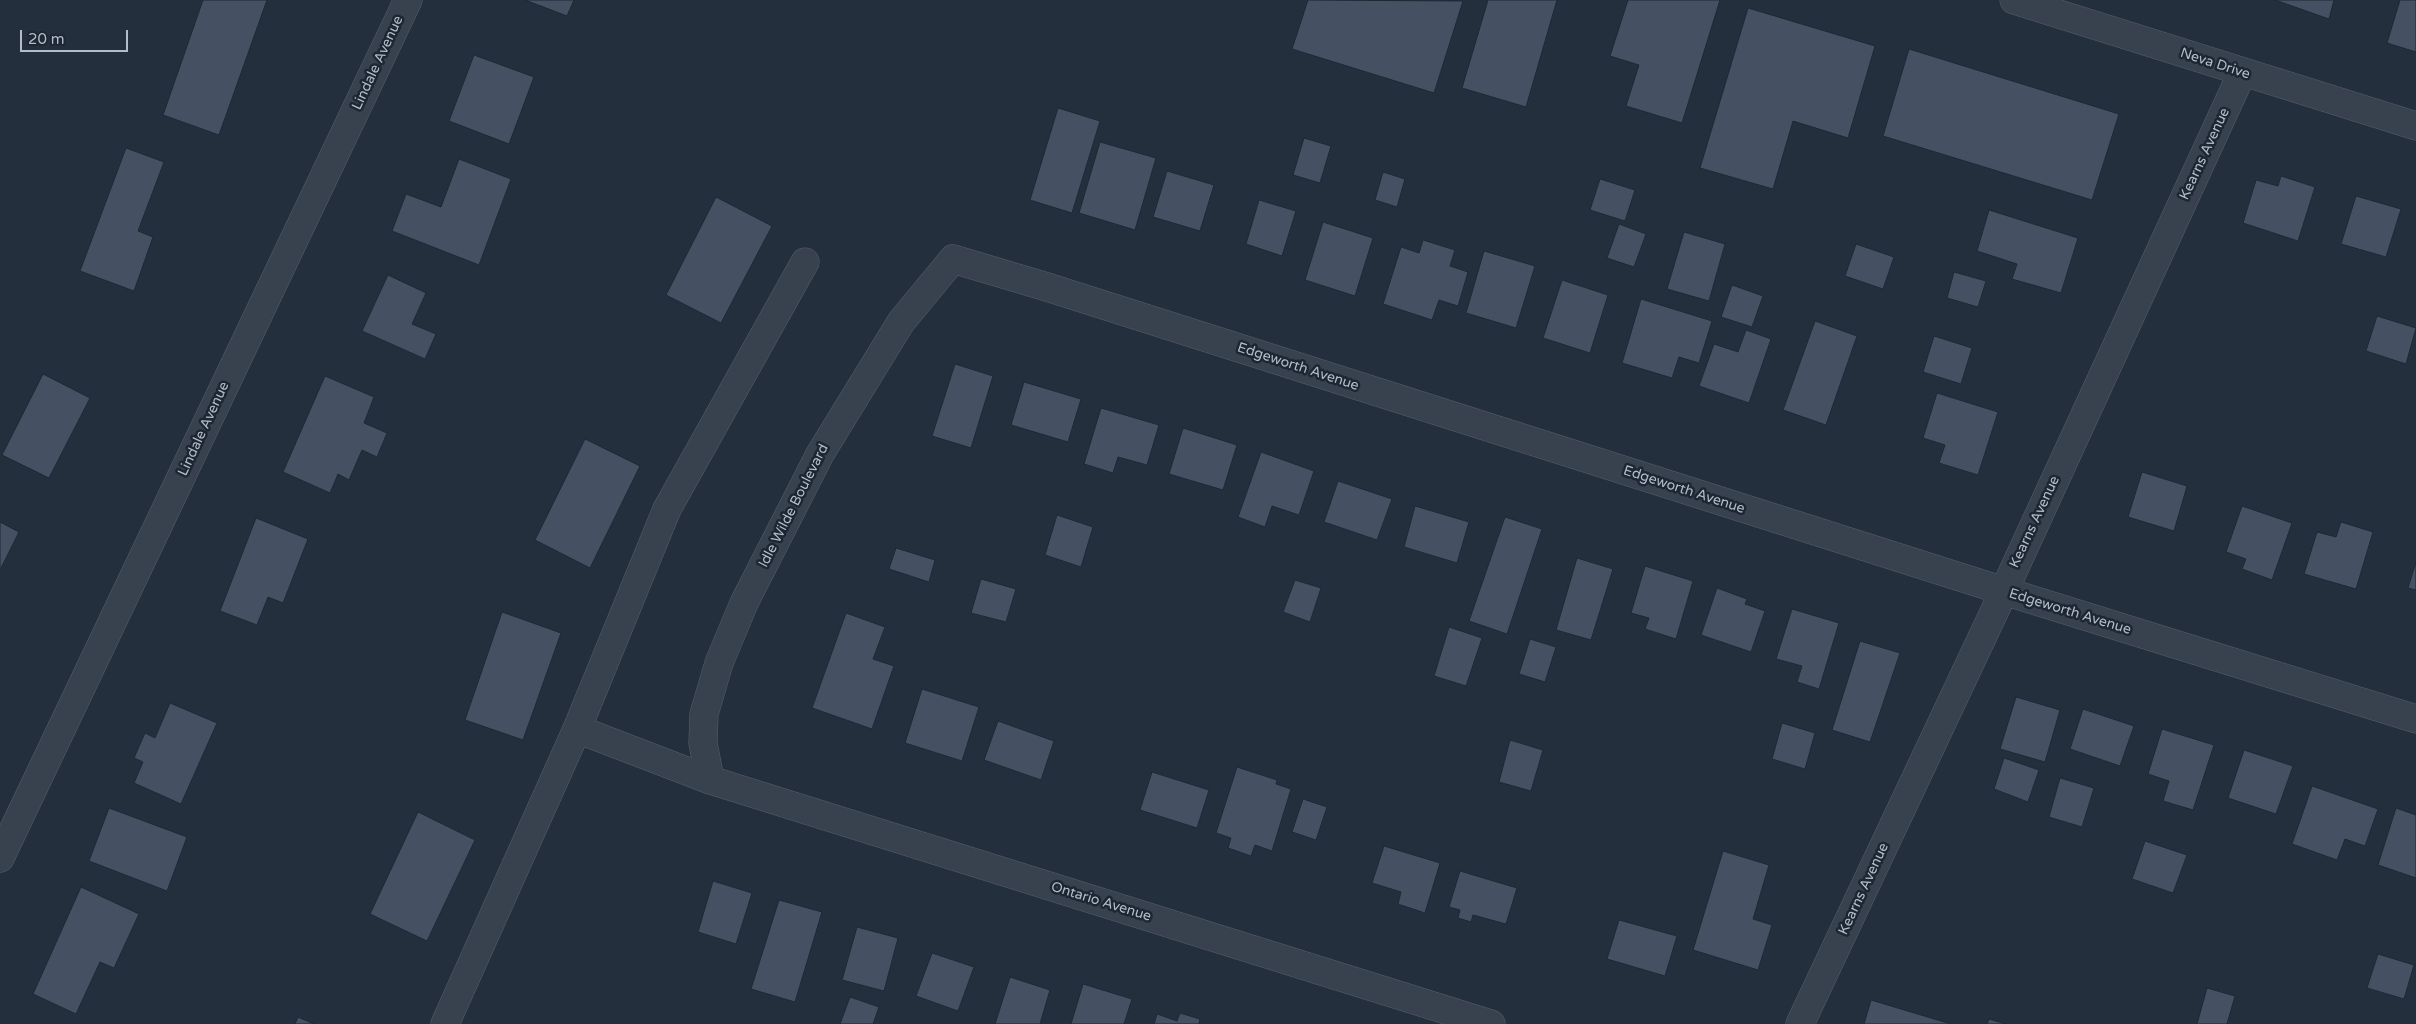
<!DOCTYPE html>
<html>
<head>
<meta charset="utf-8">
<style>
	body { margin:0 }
	#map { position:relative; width:2416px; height:1024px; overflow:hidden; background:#242f3e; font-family:"Varela Round",sans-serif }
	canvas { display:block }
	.scale { position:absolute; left:20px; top:30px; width:108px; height:22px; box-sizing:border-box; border:2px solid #b4bcc9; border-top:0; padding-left:6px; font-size:15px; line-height:18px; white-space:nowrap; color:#b4bcc9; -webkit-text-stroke:4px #1d2633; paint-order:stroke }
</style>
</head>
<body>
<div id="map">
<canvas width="2416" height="1024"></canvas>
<div class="scale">20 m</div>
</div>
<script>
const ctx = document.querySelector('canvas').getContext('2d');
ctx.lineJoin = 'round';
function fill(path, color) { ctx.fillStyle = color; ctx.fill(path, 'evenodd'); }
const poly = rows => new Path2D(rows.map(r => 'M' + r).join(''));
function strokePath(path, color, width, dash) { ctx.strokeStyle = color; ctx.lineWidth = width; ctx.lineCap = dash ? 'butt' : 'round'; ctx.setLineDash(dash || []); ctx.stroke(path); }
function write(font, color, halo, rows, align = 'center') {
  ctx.font = font + ' "Varela Round",sans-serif'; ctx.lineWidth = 5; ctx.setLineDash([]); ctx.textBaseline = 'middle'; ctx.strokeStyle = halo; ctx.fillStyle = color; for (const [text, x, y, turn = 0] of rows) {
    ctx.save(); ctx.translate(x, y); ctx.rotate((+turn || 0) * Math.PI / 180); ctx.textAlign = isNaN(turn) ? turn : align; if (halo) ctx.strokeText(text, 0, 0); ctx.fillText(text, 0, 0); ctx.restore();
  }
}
const building = poly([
	[203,0,267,0,219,135,163,115,203,0],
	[525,0,574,0,567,16,525,0],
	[1308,0,1463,1,1434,93,1292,49,1308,0],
	[1488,0,1557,0,1526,107,1462,88,1488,0],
	[1628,0,1720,0,1682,123,1626,106,1639,65,1610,56,1628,0],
	[2275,0,2334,0,2329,19,2275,0],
	[2400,0,2416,0,2416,52,2387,43,2400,0],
	[1748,8,1875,46,1848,138,1793,121,1773,189,1700,168,1748,8],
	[1909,49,2119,114,2092,200,1883,136,1909,49],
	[474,55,534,77,509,144,449,121,474,55],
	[1058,108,1100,121,1072,213,1030,200,1058,108],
	[1304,138,1331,146,1320,183,1293,175,1304,138],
	[1100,142,1156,158,1135,230,1079,213,1100,142],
	[126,148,164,162,138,231,153,237,134,291,80,271,126,148],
	[459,159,511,179,479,265,392,231,406,194,441,207,459,159],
	[1167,171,1214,185,1200,231,1153,217,1167,171],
	[1383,172,1405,179,1397,207,1375,200,1383,172],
	[2281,176,2315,187,2298,241,2243,223,2256,180,2278,186,2281,176],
	[1600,179,1635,190,1625,221,1590,210,1600,179],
	[2356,196,2401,209,2386,257,2341,244,2356,196],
	[716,197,772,226,721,323,666,295,716,197],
	[1259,200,1296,211,1282,256,1246,244,1259,200],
	[1989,210,2078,238,2061,293,2012,279,2017,264,1977,251,1989,210],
	[1323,222,1373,238,1355,296,1305,280,1323,222],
	[1619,224,1646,234,1634,267,1607,258,1619,224],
	[1684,232,1725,244,1709,301,1667,289,1684,232],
	[1423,240,1455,250,1450,266,1468,272,1458,306,1439,300,1432,320,1383,304,1401,247,1419,253,1423,240],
	[1856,244,1894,257,1883,289,1845,276,1856,244],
	[1484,251,1535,266,1516,328,1466,313,1484,251],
	[1954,272,1986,281,1978,307,1947,298,1954,272],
	[388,275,426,293,412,324,436,334,425,359,362,331,388,275],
	[1562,280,1608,295,1590,353,1543,338,1562,280],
	[1732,285,1763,296,1752,327,1721,317,1732,285],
	[1641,299,1712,321,1699,363,1679,357,1672,378,1622,363,1641,299],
	[2377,316,2416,328,2406,364,2366,351,2377,316],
	[1815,321,1857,336,1826,425,1783,410,1815,321],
	[1746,330,1771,339,1749,403,1699,386,1714,344,1738,352,1746,330],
	[1934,336,1972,348,1961,384,1923,372,1934,336],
	[955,364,993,376,971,448,932,436,955,364],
	[43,374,90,398,49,478,2,455,43,374],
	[325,376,374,397,364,423,387,433,377,457,362,450,349,480,338,474,330,493,283,472,325,376],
	[1024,382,1081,399,1068,442,1011,425,1024,382],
	[1937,393,1998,412,1978,475,1939,463,1945,445,1923,438,1937,393],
	[1101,408,1159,425,1147,465,1118,457,1113,473,1084,464,1101,408],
	[1183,428,1237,445,1223,490,1169,474,1183,428],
	[585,439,640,466,590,568,535,540,585,439],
	[1261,452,1314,471,1299,515,1272,506,1265,527,1238,517,1261,452],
	[2142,472,2187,486,2174,531,2128,517,2142,472],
	[1338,481,1392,499,1377,540,1324,522,1338,481],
	[1415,506,1469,522,1457,563,1404,547,1415,506],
	[2242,506,2292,523,2272,580,2242,569,2246,559,2226,552,2242,506],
	[1057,515,1093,527,1081,567,1045,555,1057,515],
	[1505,517,1542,529,1507,634,1469,621,1505,517],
	[256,518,308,539,283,603,268,597,257,625,220,611,256,518],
	[0,522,19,532,0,570,0,522],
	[2341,522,2373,532,2356,589,2304,574,2317,532,2336,537,2341,522],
	[896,548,935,560,929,582,889,569,896,548],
	[1577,558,1613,569,1591,640,1556,630,1577,558],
	[2416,562,2416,590,2408,588,2416,562],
	[1645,566,1693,581,1676,639,1645,629,1649,618,1631,613,1645,566],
	[981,579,1016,589,1006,622,971,613,981,579],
	[1295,580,1321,588,1310,622,1283,612,1295,580],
	[1717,588,1747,599,1745,604,1765,611,1751,652,1701,635,1717,588],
	[1792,609,1839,623,1819,689,1797,682,1802,666,1776,659,1792,609],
	[502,612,561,633,523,740,465,720,502,612],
	[846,613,885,627,873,659,894,666,872,729,812,708,846,613],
	[1449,627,1482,638,1466,686,1434,676,1449,627],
	[1530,639,1556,647,1545,682,1519,674,1530,639],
	[1860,641,1900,653,1870,742,1832,730,1860,641],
	[922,689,979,707,962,761,905,743,922,689],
	[2016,697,2060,710,2045,762,2000,749,2016,697],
	[170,703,217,723,181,804,134,783,143,762,134,758,145,733,155,738,170,703],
	[2083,709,2134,726,2120,766,2070,749,2083,709],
	[998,721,1054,741,1041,780,984,760,998,721],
	[1782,723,1815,733,1805,769,1772,759,1782,723],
	[2162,729,2214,745,2193,810,2163,801,2169,781,2148,774,2162,729],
	[1510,740,1543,750,1531,791,1499,782,1510,740],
	[2244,750,2293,766,2276,814,2228,798,2244,750],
	[2004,758,2039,770,2028,802,1994,789,2004,758],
	[1237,767,1277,780,1276,784,1291,789,1272,851,1255,845,1251,856,1228,848,1231,838,1216,833,1237,767],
	[1152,772,1209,790,1197,828,1140,810,1152,772],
	[2060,778,2094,788,2082,827,2049,817,2060,778],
	[2312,786,2378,809,2365,846,2345,839,2337,860,2292,844,2312,786],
	[1303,799,1327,807,1316,840,1292,832,1303,799],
	[109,808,187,837,167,891,89,861,109,808],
	[2396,808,2416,815,2416,878,2378,865,2396,808],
	[418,812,475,840,427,941,370,914,418,812],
	[2145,841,2187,855,2173,893,2132,879,2145,841],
	[1384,846,1440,863,1425,913,1398,904,1401,892,1372,883,1384,846],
	[1723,851,1769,865,1753,919,1772,925,1758,970,1693,950,1723,851],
	[1460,871,1517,888,1506,924,1473,915,1471,922,1458,918,1460,910,1449,907,1460,871],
	[713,881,752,893,736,944,698,932,713,881],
	[81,887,139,914,114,968,100,962,76,1014,33,994,81,887],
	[779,900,822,912,795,1002,751,989,779,900],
	[1619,920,1677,936,1665,976,1607,959,1619,920],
	[857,927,898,938,884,991,842,980,857,927],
	[932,953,974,967,958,1011,916,996,932,953],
	[2378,954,2414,965,2404,999,2367,988,2378,954],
	[1010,977,1050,990,1040,1024,995,1024,1010,977],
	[1083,984,1132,999,1124,1024,1071,1024,1083,984],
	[2207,988,2235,996,2227,1024,2197,1024,2207,988],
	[850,997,879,1007,873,1024,840,1024,850,997],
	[1871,1000,1951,1024,1864,1024,1871,1000],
	[1180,1013,1200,1019,1199,1024,1154,1024,1157,1014,1177,1021,1180,1013],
	[298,1017,314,1024,295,1024,298,1017],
	[1989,1019,2006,1024,1987,1024,1989,1019]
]);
const street = poly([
	[2014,0,2416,126],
	[805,262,667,509,577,729,710,780,1491,1024],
	[710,780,703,743,704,714,719,663,744,603,820,454,901,322,953,259,1047,287,2004,591,2416,719],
	[0,858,408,0],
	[445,1024,577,729],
	[1800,1024,2004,591,2242,73]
]);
const streetNames = [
	["Lindale Avenue",378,63,-65],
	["Neva Drive",2215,64,18],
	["Kearns Avenue",2205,154,-65],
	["Edgeworth Avenue",1298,367,18],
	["Lindale Avenue",204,429,-65],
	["Edgeworth Avenue",1684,490,18],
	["Idle Wilde Boulevard",794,506,-63],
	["Kearns Avenue",2035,522,-65],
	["Edgeworth Avenue",2070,612,17],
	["Kearns Avenue",1864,889,-65],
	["Ontario Avenue",1101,902,17]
];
fill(building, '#455162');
strokePath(building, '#1f2835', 1);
strokePath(street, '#565f6c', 29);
strokePath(street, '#38414e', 28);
write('14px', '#b4bcc9', '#1d2633', streetNames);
</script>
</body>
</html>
